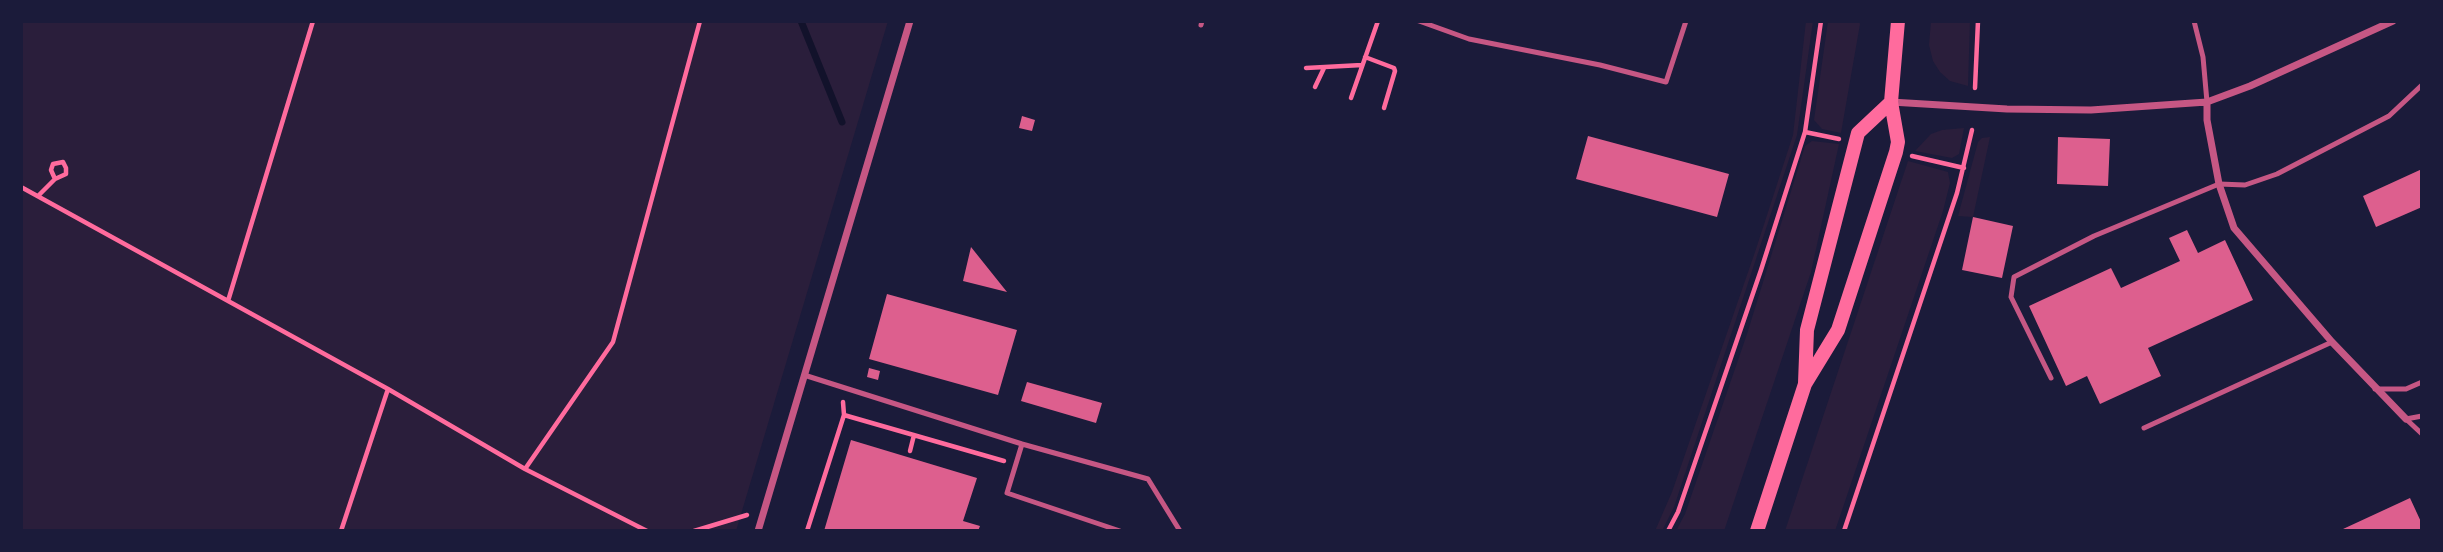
<!DOCTYPE html>
<html>
<head>
<meta charset="utf-8">
<style>
	body { margin:0 }
	#map { position:relative; width:2443px; height:552px; overflow:hidden; background:#1b1b3a; font-family:"PT Serif",serif }
	canvas { display:block }
	.frame { position:absolute; inset:0; border:23px solid #1b1b3a; pointer-events:none }
</style>
</head>
<body>
<div id="map">
<canvas width="2443" height="552"></canvas>
<div class="frame"></div>
</div>
<script>
const ctx = document.querySelector('canvas').getContext('2d');
ctx.lineJoin = 'round';
function fill(path, color) { ctx.fillStyle = color; ctx.fill(path, 'evenodd'); }
const poly = rows => new Path2D(rows.map(r => 'M' + r).join(''));
function strokePath(path, color, width, dash) { ctx.strokeStyle = color; ctx.lineWidth = width; ctx.lineCap = dash ? 'butt' : 'round'; ctx.setLineDash(dash || []); ctx.stroke(path); }
const green = poly([
	[21,21,888,21,736,531,21,531],
	[1806,21,1813,21,1797,135,1674,507,1662,531,1655,531,1672,492,1755,252,1793,135],
	[1828,21,1858,21,1860,24,1841,133,1822,129,1814,120],
	[1931,21,1970,21,1968,86,1950,81,1940,72,1933,61,1929,45],
	[1964,128,1959,154,1952,158,1915,151,1931,134,1942,130],
	[1990,137,1973,217,1958,216,1978,142,1982,138],
	[1812,141,1839,144,1811,272,1724,531,1676,531,1685,514,1747,334,1805,146],
	[1908,161,1948,172,1950,183,1943,211,1835,531,1785,531]
]);
const stream = poly([
	[801,21,842,122]
]);
const building = poly([
	[1022,116,1035,120,1032,131,1019,128],
	[1588,136,1729,174,1717,217,1576,179],
	[2058,137,2110,139,2108,186,2057,184],
	[2422,169,2422,207,2376,227,2363,196],
	[1973,217,2013,226,2002,278,1962,270],
	[2187,230,2198,253,2225,240,2253,300,2148,348,2161,376,2100,404,2087,376,2066,386,2029,306,2111,268,2121,288,2180,261,2169,238],
	[971,247,1007,292,963,281],
	[887,294,1017,330,998,395,869,359],
	[869,368,880,371,878,380,867,377],
	[1027,382,1102,403,1096,423,1021,401],
	[851,440,977,478,963,521,980,526,978,531,824,531],
	[2410,498,2422,524,2422,531,2344,531,2343,529]
]);
const path = poly([
	[1365,57,1394,68,1395,71,1384,108],
	[1306,68,1362,65],
	[1315,87,1324,68],
	[1975,88,1978,21],
	[1351,98,1378,21],
	[1805,132,1839,139],
	[1912,156,1964,168],
	[21,187,388,389,525,469,647,531],
	[38,196,55,179,51,170,53,164,63,162,66,168,66,174,55,179],
	[228,301,313,21],
	[844,415,1004,461],
	[910,451,914,435],
	[525,469,613,342,700,21],
	[341,531,388,389],
	[694,531,747,515],
	[807,531,844,415,843,402],
	[1668,531,1678,512,1761,270,1805,132,1821,21],
	[1844,531,1957,193,1972,130]
]);
const service = poly([
	[1419,21,1469,39,1600,65,1666,82,1686,21],
	[2194,21,2203,57,2207,102],
	[1201,25,1202,21],
	[804,375,1022,444,1148,479,1180,531],
	[2051,378,2011,297,2014,277,2094,236,2219,184,2245,185,2277,174,2389,116,2422,85],
	[2375,389,2406,389,2422,382],
	[2406,419,2422,434],
	[2406,419,2422,416],
	[2144,428,2332,342],
	[1022,444,1007,493,1120,531]
]);
const minor = poly([
	[1891,102,2007,109,2091,110,2207,102,2250,86,2393,21],
	[2207,102,2207,120,2219,184,2234,228,2332,342,2406,419],
	[758,531,910,21]
]);
const secondary = poly([
	[1805,383,1807,330,1858,133,1891,102],
	[1757,531,1805,384,1838,330,1896,152,1898,142,1891,102,1898,21]
]);
fill(green, '#2a1e3b');
strokePath(stream, '#12122b', 7);
fill(building, '#dd5f8e');
strokePath(path, '#ff6b9d', 4.5);
strokePath(service, '#c65784', 5);
strokePath(minor, '#c65784', 7);
strokePath(secondary, '#ff6b9d', 14);
</script>
</body>
</html>
